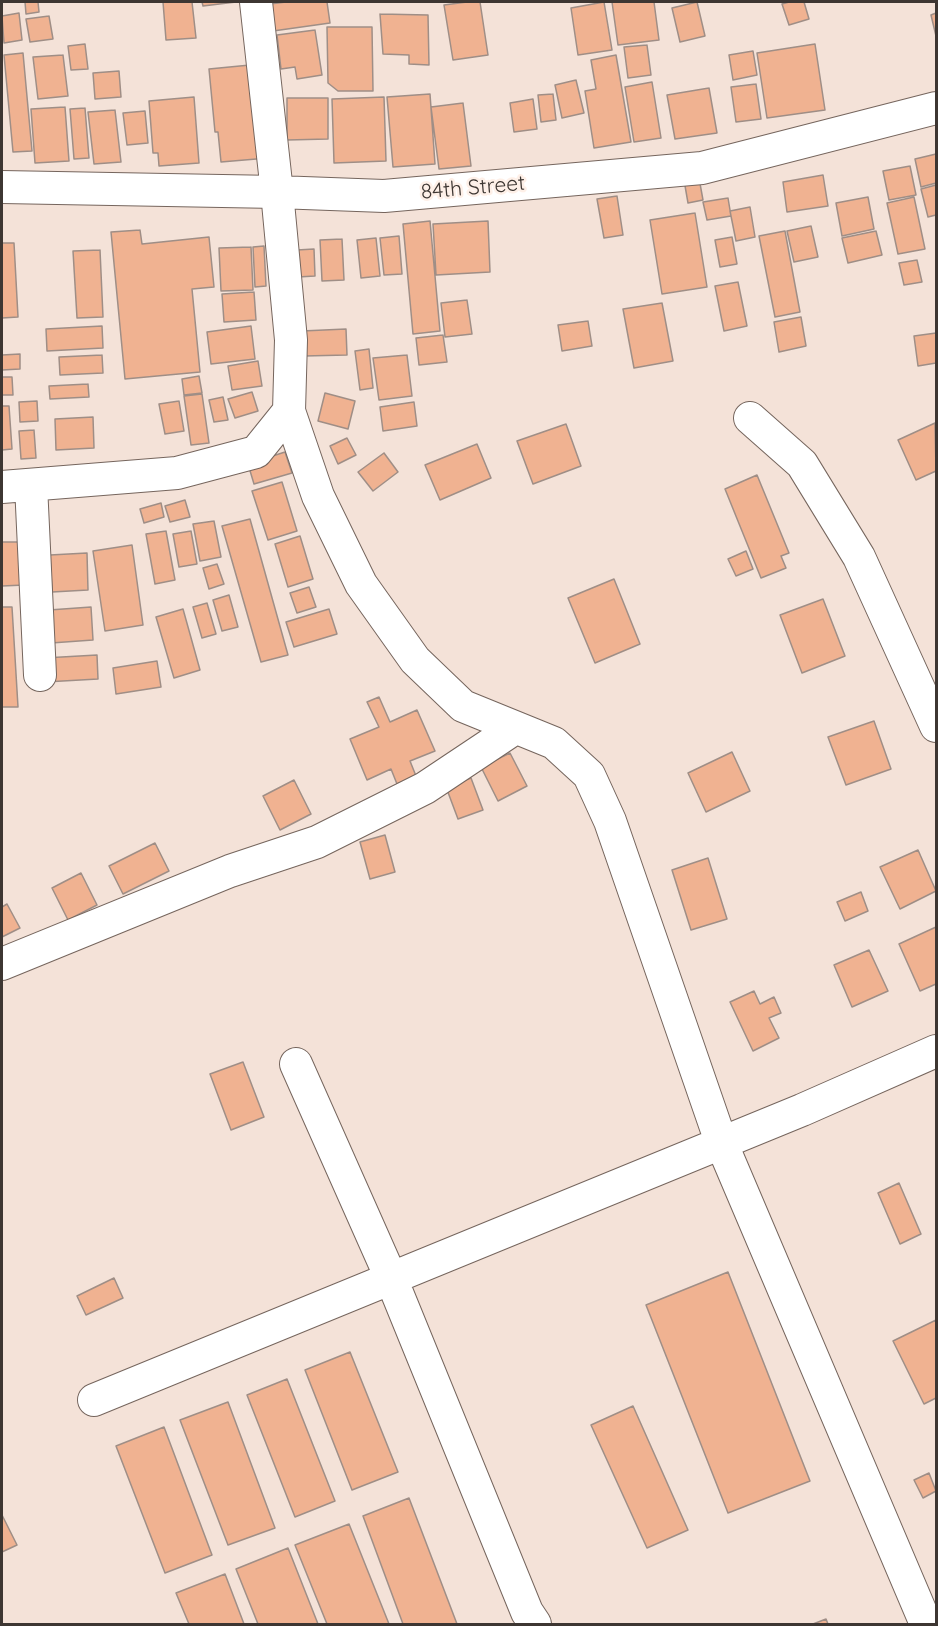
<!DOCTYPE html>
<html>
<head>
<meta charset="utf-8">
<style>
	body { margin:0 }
	#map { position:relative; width:938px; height:1626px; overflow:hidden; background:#f4e2d8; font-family:Quicksand,sans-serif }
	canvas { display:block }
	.frame { position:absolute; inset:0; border:3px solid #3d3632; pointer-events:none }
</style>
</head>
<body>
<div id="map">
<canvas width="938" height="1626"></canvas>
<div class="frame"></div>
</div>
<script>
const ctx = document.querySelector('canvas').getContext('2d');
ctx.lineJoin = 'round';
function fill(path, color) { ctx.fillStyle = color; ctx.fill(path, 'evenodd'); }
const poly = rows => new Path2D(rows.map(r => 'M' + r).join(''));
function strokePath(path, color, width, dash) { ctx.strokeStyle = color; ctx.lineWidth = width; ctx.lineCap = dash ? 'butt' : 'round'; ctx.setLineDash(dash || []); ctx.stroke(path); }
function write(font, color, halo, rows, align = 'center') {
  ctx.font = font + ' Quicksand,sans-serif'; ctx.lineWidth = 5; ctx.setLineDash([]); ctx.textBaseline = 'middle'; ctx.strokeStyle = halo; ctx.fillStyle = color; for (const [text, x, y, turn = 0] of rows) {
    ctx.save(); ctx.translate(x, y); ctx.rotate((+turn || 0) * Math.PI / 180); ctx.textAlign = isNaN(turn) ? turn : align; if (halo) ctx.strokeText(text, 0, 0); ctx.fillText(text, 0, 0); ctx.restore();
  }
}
const building = poly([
	[25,2,38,2,39,12,26,14,25,2],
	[163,2,192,2,196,38,166,40,163,2],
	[202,2,236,2,203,6,202,2],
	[286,2,327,2,330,23,273,31,270,4,286,2],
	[467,2,480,2,488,55,453,60,444,5,467,2],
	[604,2,612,50,578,55,571,8,604,2],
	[612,2,654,2,659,40,618,45,612,2],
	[697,2,705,36,680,42,672,8,697,2],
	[789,2,804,2,809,19,789,25,782,4,789,2],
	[19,13,22,40,4,43,2,16,19,13],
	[936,13,936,36,931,15,936,13],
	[380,14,428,15,429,65,409,64,409,55,383,54,380,14],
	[49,16,53,39,30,42,26,19,49,16],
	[327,27,372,27,373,91,338,91,328,83,327,27],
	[315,30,322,75,297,79,295,67,281,69,277,35,315,30],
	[85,44,88,69,71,70,68,46,85,44],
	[815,44,825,110,767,118,757,53,815,44],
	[647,45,651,75,628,78,624,47,647,45],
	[753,51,757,75,733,80,729,55,753,51],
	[23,53,32,151,13,152,4,55,23,53],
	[63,55,68,96,38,99,33,57,63,55],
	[616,55,631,142,594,148,585,91,596,89,591,60,616,55],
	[250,65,268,158,221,162,218,132,215,132,209,69,250,65],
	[119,71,121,97,95,99,93,73,119,71],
	[576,80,584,113,562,118,555,85,576,80],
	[652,82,661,138,634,142,625,87,652,82],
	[756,84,761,119,736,122,731,87,756,84],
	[709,88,717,133,675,139,667,95,709,88],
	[430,94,435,164,393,167,387,97,430,94],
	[553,94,556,120,541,122,538,95,553,94],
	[194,97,199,163,159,166,158,153,153,153,149,101,194,97],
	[384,97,386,161,334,163,332,99,384,97],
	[287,98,328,98,328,139,287,140,287,98],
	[533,99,537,129,514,132,510,103,533,99],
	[463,103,471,166,439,169,431,107,463,103],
	[65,107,69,161,35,163,31,109,65,107],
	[85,108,89,158,74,159,70,109,85,108],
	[115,110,121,162,94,164,88,112,115,110],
	[145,111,148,143,127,145,123,113,145,111],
	[936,154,936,183,921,187,915,159,936,154],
	[910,166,916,195,889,200,883,171,910,166],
	[823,175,828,206,787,212,783,182,823,175],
	[699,178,703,200,688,203,684,180,699,178],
	[936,185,936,215,928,217,921,189,936,185],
	[617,196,623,235,604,238,597,199,617,196],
	[868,197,874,229,842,236,836,203,868,197],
	[914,197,925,249,898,254,887,203,914,197],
	[728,198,731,216,707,220,703,202,728,198],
	[750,207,755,237,736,241,730,211,750,207],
	[695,213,707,287,662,294,650,220,695,213],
	[430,221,440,331,413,334,403,224,430,221],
	[488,221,490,272,436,275,433,224,488,221],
	[811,226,818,257,794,262,787,231,811,226],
	[140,230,142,244,209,237,214,287,192,289,200,372,125,379,111,232,140,230],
	[785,231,800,312,775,317,759,236,785,231],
	[876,231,882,255,848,263,842,238,876,231],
	[399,236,402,274,384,275,380,238,399,236],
	[732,237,737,264,720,267,715,240,732,237],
	[376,238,380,276,361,278,357,240,376,238],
	[342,239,344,280,322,281,320,240,342,239],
	[2,243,14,243,18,317,2,318,2,243],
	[264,246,266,286,255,287,253,247,264,246],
	[251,247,253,290,221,291,219,248,251,247],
	[314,249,315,276,298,277,297,250,314,249],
	[100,250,103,317,77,318,73,251,100,250],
	[917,260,922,282,904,285,899,263,917,260],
	[738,282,747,326,724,331,715,286,738,282],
	[254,292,256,320,224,322,222,294,254,292],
	[467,300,472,334,445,337,441,303,467,300],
	[662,303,673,361,634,368,623,309,662,303],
	[801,317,806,346,779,352,774,322,801,317],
	[588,321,592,346,562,351,558,325,588,321],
	[102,326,103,348,47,351,46,329,102,326],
	[251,326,255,359,211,364,207,332,251,326],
	[346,329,347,355,304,356,302,331,346,329],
	[936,333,936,363,918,366,914,336,936,333],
	[443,335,447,362,419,365,416,338,443,335],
	[369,349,373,388,360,390,355,351,369,349],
	[20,354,20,369,2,370,2,355,20,354],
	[102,355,103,373,60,375,59,357,102,355],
	[407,355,412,396,379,400,373,358,407,355],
	[258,361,262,386,232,390,228,366,258,361],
	[199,376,202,393,184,395,182,379,199,376],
	[2,377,12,377,13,395,2,395,2,377],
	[88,384,89,397,50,399,49,386,88,384],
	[252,392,258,411,235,418,228,399,252,392],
	[325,393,355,401,348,429,318,421,325,393],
	[202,394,209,443,191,445,184,396,202,394],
	[223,397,228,420,214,422,209,400,223,397],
	[37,401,38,421,20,422,19,402,37,401],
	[179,401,184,431,165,434,159,404,179,401],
	[414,402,417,426,383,431,380,407,414,402],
	[2,406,9,406,12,449,2,450,2,406],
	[93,417,94,448,56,450,55,419,93,417],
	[935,423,936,471,916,480,898,440,935,423],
	[566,424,581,466,533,484,517,441,566,424],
	[34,430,36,458,21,459,19,431,34,430],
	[347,438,356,455,338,464,330,446,347,438],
	[477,444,491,478,440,500,425,465,477,444],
	[285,452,292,473,254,484,248,464,285,452],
	[384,453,398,472,373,491,358,472,384,453],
	[757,475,789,553,781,556,786,568,761,578,725,489,757,475],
	[282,482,297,531,268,540,252,491,282,482],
	[185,500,190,517,170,522,165,506,185,500],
	[161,503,164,517,144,523,140,509,161,503],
	[250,519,288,655,261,662,222,526,250,519],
	[214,521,221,557,200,561,193,524,214,521],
	[166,531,175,580,155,584,146,534,166,531],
	[191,531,197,564,179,567,173,534,191,531],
	[300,536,313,579,288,587,275,544,300,536],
	[2,542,21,542,24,585,2,586,2,542],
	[132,545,143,625,105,631,93,551,132,545],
	[746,551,753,569,736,576,728,559,746,551],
	[87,553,88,590,52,592,50,555,87,553],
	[217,564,224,584,209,589,203,568,217,564],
	[614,579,640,644,595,663,568,598,614,579],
	[309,587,316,607,297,613,290,593,309,587],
	[229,595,238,627,222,631,213,600,229,595],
	[823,599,845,656,802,673,780,615,823,599],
	[207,603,216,634,202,638,193,607,207,603],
	[2,607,12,607,18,707,2,707,2,607],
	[91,607,93,640,51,643,49,610,91,607],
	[183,609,200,670,174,678,156,617,183,609],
	[329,609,337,634,294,647,286,622,329,609],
	[97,655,98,679,45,682,44,658,97,655],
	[157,661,161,687,116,694,113,668,157,661],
	[379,697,390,722,417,710,435,751,410,761,416,776,397,784,391,769,367,780,350,739,379,727,367,702,379,697],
	[874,721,891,769,846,785,828,737,874,721],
	[732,752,750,791,706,812,688,773,732,752],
	[510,753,527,786,498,801,481,767,510,753],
	[471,778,483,810,458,819,446,787,471,778],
	[294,780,311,814,280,830,263,796,294,780],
	[385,835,395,872,370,879,360,842,385,835],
	[155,843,169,871,123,894,109,866,155,843],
	[918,850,936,891,900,909,880,867,918,850],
	[708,858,727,919,691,930,672,870,708,858],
	[81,873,97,905,68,920,52,888,81,873],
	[861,892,868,911,845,921,837,902,861,892],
	[7,904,20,928,2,937,2,907,7,904],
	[936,927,936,984,920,991,899,944,936,927],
	[869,950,888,991,852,1007,834,965,869,950],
	[754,991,760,1004,774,997,781,1013,769,1018,779,1038,753,1051,730,1002,754,991],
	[243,1062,264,1117,231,1130,210,1074,243,1062],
	[899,1183,921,1234,900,1244,878,1193,899,1183],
	[728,1272,810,1481,728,1513,646,1305,728,1272],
	[114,1278,123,1298,86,1315,77,1296,114,1278],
	[936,1320,936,1398,924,1404,893,1341,936,1320],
	[350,1352,398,1472,352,1490,305,1370,350,1352],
	[287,1379,335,1501,295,1517,247,1395,287,1379],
	[228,1402,275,1528,228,1545,180,1420,228,1402],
	[633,1406,688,1530,647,1548,591,1425,633,1406],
	[164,1427,212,1555,165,1573,116,1446,164,1427],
	[929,1473,936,1491,923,1498,914,1480,929,1473],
	[409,1498,457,1624,403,1624,363,1516,409,1498],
	[2,1515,17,1545,2,1552,2,1515],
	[349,1524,389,1624,327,1624,295,1545,349,1524],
	[288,1548,318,1624,258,1624,236,1569,288,1548],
	[225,1574,244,1624,189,1624,176,1593,225,1574],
	[826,1619,828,1624,813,1624,826,1619]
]);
const minor = poly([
	[2,187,277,192,384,196,702,168,936,108],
	[289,411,318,496,361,584,415,660,463,706,554,743,589,775,610,821,721,1142,926,1624],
	[750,418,802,464,859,557,936,726],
	[31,485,40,675],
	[2,487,177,473,256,452,289,411,291,340,277,192,256,2],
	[2,964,230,871,317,842,425,788,515,728],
	[296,1064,391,1278,527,1612,535,1624],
	[94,1400,802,1110,936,1051]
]);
const streetNames = [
	["84th Street",473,188,-5]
];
fill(building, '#f0b291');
strokePath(building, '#9f8e86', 1.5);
strokePath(minor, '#75655d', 34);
strokePath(minor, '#fff', 32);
write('21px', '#3d3632', '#fef0e8', streetNames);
</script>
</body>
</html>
